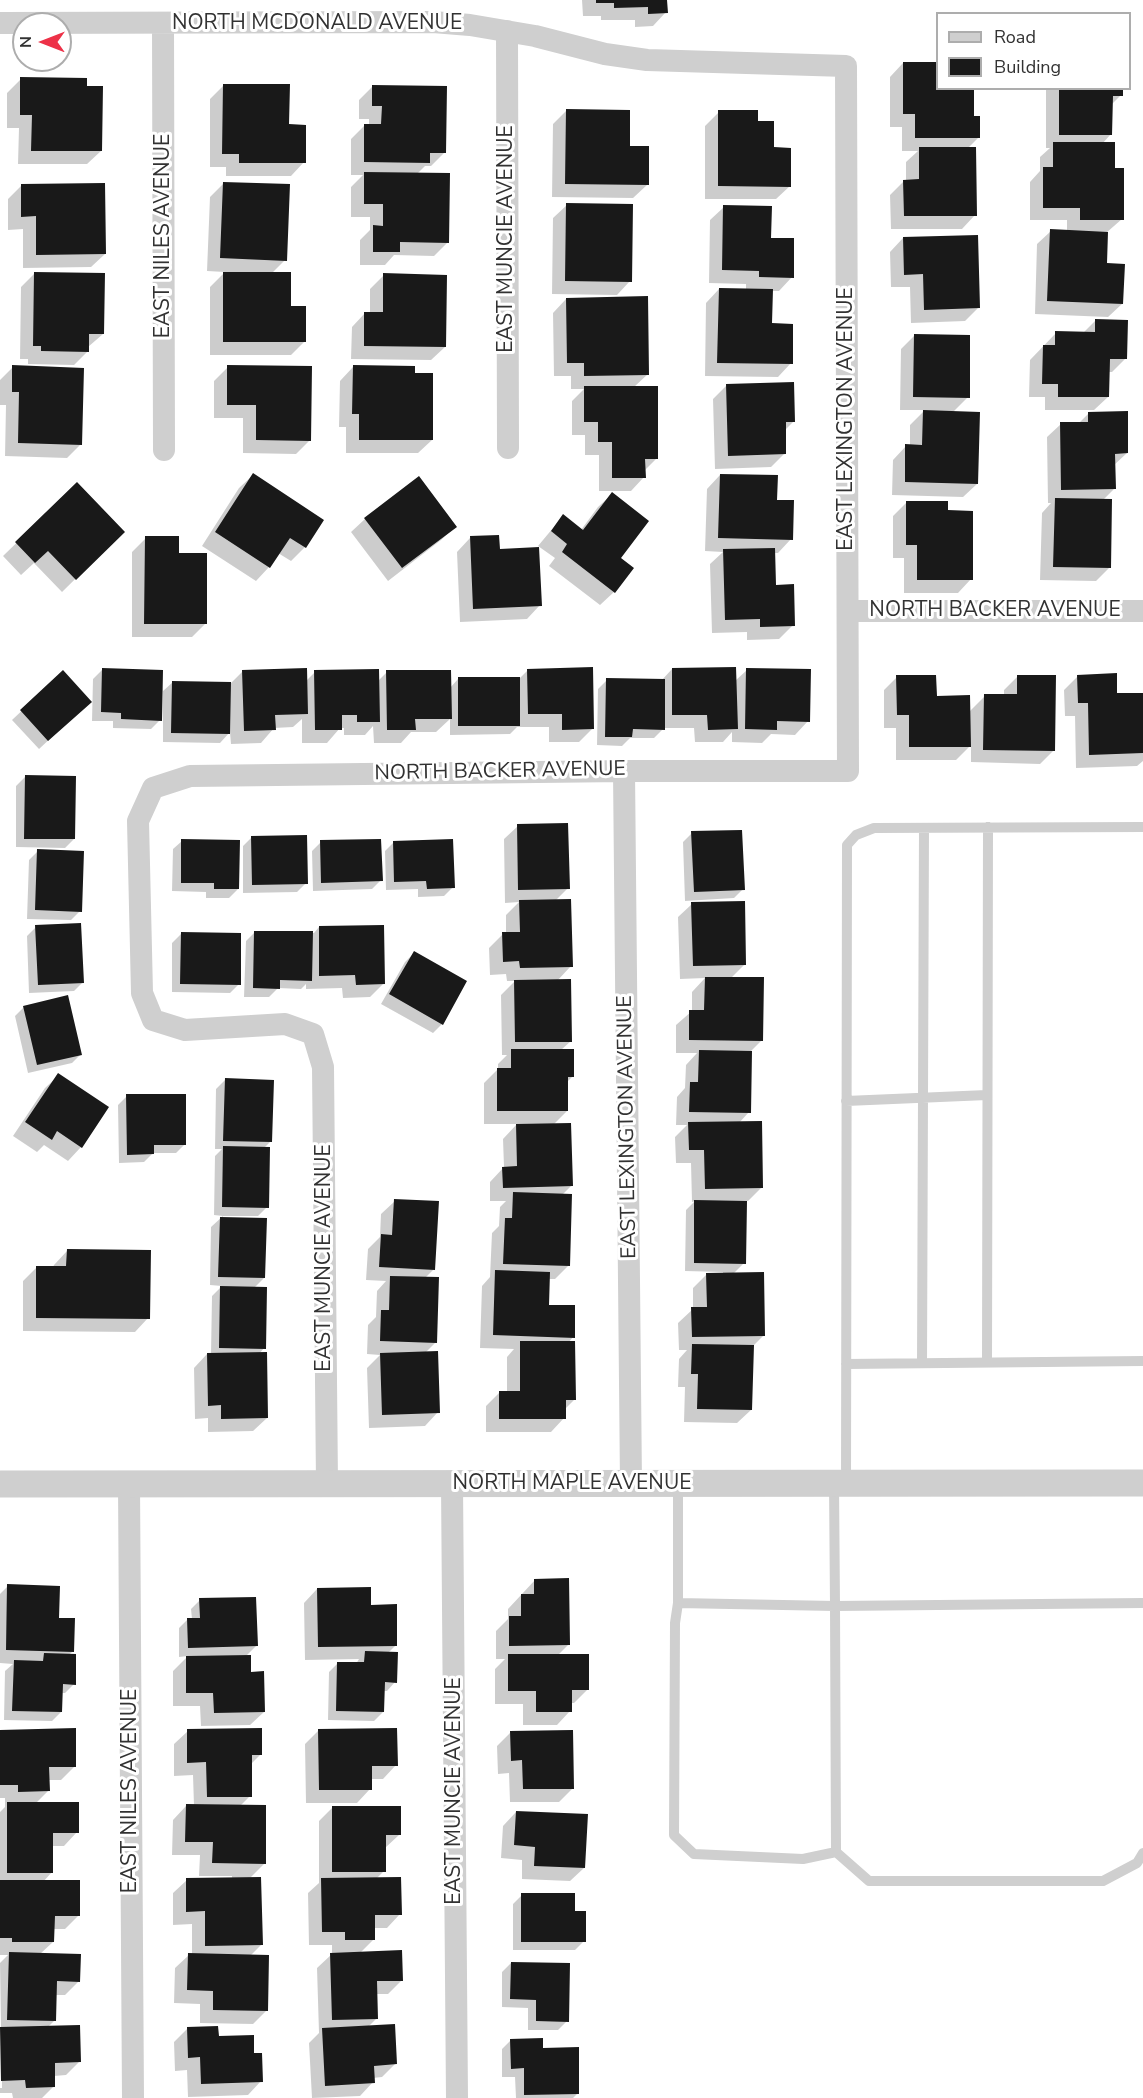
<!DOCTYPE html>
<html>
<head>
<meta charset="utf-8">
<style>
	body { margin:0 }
	#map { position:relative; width:1143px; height:2098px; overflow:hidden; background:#fff; font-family:"Nunito Sans",sans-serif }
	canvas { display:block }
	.legend { position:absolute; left:936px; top:12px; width:195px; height:78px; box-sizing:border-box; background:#fff; border:2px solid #adadad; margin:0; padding:8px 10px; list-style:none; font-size:18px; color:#323232 }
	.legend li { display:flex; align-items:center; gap:12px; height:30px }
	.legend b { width:30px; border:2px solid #adadad }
	.north { position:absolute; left:12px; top:12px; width:60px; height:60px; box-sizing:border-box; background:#fff; border:2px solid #adadad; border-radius:50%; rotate:270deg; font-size:16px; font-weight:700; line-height:24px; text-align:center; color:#323232 }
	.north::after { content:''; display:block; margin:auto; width:21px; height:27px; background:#ed3148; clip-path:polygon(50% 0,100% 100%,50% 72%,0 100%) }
</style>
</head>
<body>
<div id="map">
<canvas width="1143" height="2098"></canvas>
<ul class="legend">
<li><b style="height:8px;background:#cfcfcf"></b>Road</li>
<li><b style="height:16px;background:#191919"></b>Building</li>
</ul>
<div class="north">N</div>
</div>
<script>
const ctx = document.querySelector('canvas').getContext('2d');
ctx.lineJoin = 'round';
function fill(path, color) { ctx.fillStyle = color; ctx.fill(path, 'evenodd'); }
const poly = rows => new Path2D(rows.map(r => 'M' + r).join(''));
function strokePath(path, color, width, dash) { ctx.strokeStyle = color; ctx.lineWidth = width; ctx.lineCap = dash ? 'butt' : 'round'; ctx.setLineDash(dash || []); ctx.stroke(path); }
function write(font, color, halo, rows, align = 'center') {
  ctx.font = font + ' "Nunito Sans",sans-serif'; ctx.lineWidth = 6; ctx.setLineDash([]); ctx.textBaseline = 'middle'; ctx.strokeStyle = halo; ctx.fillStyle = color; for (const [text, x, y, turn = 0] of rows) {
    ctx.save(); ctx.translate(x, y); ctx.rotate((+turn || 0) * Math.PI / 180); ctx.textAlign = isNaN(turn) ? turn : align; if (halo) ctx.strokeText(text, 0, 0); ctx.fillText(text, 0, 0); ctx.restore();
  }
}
const shadow = poly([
	[582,0,666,0,666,12,653,26,635,27,635,20,601,20,601,16,583,16],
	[903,63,973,117,979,137,968,148,975,215,962,229,891,229,890,195,904,181,906,181,906,162,918,151,902,151,902,127,890,127,890,77],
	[21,79,101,151,87,164,18,164,19,128,7,128,7,93],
	[224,85,288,126,304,162,291,176,226,176,226,167,210,167,210,99],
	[372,87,444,153,431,166,425,166,417,174,448,242,434,256,394,255,385,265,360,265,360,240,370,230,370,217,351,217,351,187,363,175,351,175,351,139,364,126,369,126,369,119,359,119,359,100],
	[1046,88,1121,88,1121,95,1111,105,1111,134,1102,144,1114,169,1122,219,1106,233,1105,264,1122,304,1108,317,1035,314,1037,244,1051,231,1067,232,1067,220,1030,220,1030,182,1040,171,1040,157,1050,148,1046,148],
	[567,110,628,147,647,185,633,198,552,197,553,124],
	[719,112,773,149,790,186,776,199,705,199,705,126],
	[224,183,285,260,272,273,305,341,291,355,210,355,210,287,225,272,207,271,210,197],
	[21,186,105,254,91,267,23,268,23,229,8,230,8,199],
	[567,205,630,281,617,295,552,294,553,218],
	[724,207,770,239,792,277,779,291,771,291,771,325,791,363,778,377,705,376,706,303,719,289,746,290,746,284,709,283,710,220],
	[903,238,978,308,965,321,911,323,910,287,891,287,890,252],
	[34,274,103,334,88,347,88,351,74,365,28,364,28,359,20,359,21,287],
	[384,275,445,347,431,360,351,359,352,327,365,313,370,313,370,289],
	[566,299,648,374,634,387,656,459,644,471,644,477,631,491,599,491,599,455,585,455,585,435,572,435,572,401,584,389,571,389,571,376,554,376,553,313],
	[1095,321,1126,358,1112,372,1108,372,1108,397,1094,410,1045,410,1045,397,1029,397,1030,360,1056,333,1083,333],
	[914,336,968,397,953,412,977,484,963,497,892,495,893,460,906,446,910,446,910,425,925,410,900,410,901,349],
	[13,367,80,445,67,458,5,456,6,405,0,405,0,380],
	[228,367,310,440,296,454,243,453,243,418,214,418,214,381],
	[353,367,432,440,418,453,346,453,346,427,339,427,340,381],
	[727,385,794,421,784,431,785,453,771,467,715,469,713,399],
	[1088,414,1127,453,1113,466,1114,489,1103,500,1109,568,1096,581,1040,580,1042,513,1051,503,1048,503,1047,437,1061,424,1078,424],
	[253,475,305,547,291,561,278,553,269,567,256,581,202,546,239,488],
	[720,475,776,501,791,539,778,553,773,553,774,586,793,625,779,639,747,640,747,632,712,633,710,564,723,552,705,551,707,489],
	[77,484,123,532,62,592,34,563,21,575,3,556],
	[612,494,619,559,632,568,614,592,600,605,549,566,555,558,538,546,563,516,581,530,598,507],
	[907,502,946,512,971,579,958,593,904,593,904,558,893,558,893,516],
	[365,519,455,527,441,540,388,581,351,532],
	[146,538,177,555,205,624,192,637,132,637,132,552],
	[470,538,498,550,540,605,527,619,460,622,457,552],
	[672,669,735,681,747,670,808,721,795,735,771,734,762,743,732,742,732,732,723,742,695,742,694,728,664,728,654,738,630,738,622,746,597,745,598,689,607,680,661,681],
	[102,670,160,720,151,729,113,728,113,721,92,721,93,679],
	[528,670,593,728,579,742,549,742,549,727,517,727,510,734,450,735,450,719,436,732,411,732,401,743,374,743,373,726,365,735,344,735,344,728,340,728,327,743,302,743,302,719,293,727,274,728,261,743,231,744,230,732,220,743,163,742,163,691,173,682,230,684,243,671,306,681,315,672,378,681,387,672,450,688,458,679,520,678],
	[63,672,81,710,39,749,12,720],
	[1018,676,1054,750,1040,764,971,762,971,745,956,760,896,760,896,728,884,728,884,690,897,677,969,712,985,696,1004,696,1004,690],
	[1078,676,1116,695,1143,694,1143,761,1137,766,1076,768,1075,716,1065,716,1064,690],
	[25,777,74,839,65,848,16,847,16,786],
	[518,826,568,888,555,901,571,966,557,981,571,1041,561,1050,573,1076,567,1082,567,1111,553,1125,571,1186,562,1195,569,1265,555,1279,549,1279,548,1306,573,1337,568,1343,574,1400,564,1410,564,1418,551,1432,486,1432,486,1406,499,1393,507,1393,507,1357,514,1349,480,1348,482,1286,490,1277,492,1233,499,1226,500,1207,506,1201,490,1201,490,1182,504,1167,503,1139,517,1124,484,1124,484,1083,498,1069,498,1064,507,1055,502,1055,501,995,515,981,507,981,506,974,490,975,489,948,503,934,506,934,506,915,519,902,505,903,504,839],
	[692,833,743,889,734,898,685,901,683,842],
	[252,837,306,883,297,892,243,893,243,846],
	[182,841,238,889,229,898,206,898,206,892,172,891,173,849],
	[321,842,381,880,372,889,313,891,312,851],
	[394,842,453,887,444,896,418,897,418,889,386,890,385,851],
	[38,851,80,911,71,920,27,919,29,860],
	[692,904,745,964,731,978,762,1040,751,1051,749,1112,739,1123,762,1187,748,1201,745,1201,744,1263,733,1274,764,1335,752,1347,751,1410,737,1423,684,1422,685,1387,678,1387,679,1359,687,1350,679,1350,678,1323,693,1309,693,1288,706,1275,723,1274,723,1272,685,1271,686,1210,695,1201,692,1202,691,1163,676,1163,675,1137,687,1125,676,1125,677,1097,685,1088,686,1065,697,1053,676,1053,676,1025,692,1011,692,992,705,978,680,979,678,917],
	[36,927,83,982,74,991,29,993,27,936],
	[319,927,383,984,370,997,343,998,342,988,306,989,306,984,301,989,278,988,269,997,244,997,246,941,255,932,314,933],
	[181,934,239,984,230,993,172,992,172,943],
	[414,953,442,1024,433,1033,381,1004,405,962],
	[24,1007,81,1054,72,1063,28,1073,15,1016],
	[59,1075,107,1108,81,1147,68,1161,44,1145,37,1152,13,1136,45,1088],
	[225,1080,270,1142,264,1148,267,1207,258,1216,223,1216,223,1218,264,1278,254,1288,264,1348,259,1354,267,1418,253,1431,208,1432,208,1418,195,1419,194,1368,207,1354,211,1354,212,1296,222,1286,210,1285,211,1227,223,1216,214,1215,215,1156,222,1149,215,1149,216,1089],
	[127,1096,185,1144,176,1153,153,1153,144,1162,119,1163,118,1105],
	[395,1201,434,1269,425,1278,436,1342,425,1353,438,1412,425,1426,369,1428,367,1368,380,1355,367,1354,368,1325,376,1317,377,1291,386,1281,366,1280,368,1249,380,1237,381,1214],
	[67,1251,148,1318,135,1332,23,1331,23,1281,37,1267,53,1267,54,1265],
	[535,1580,569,1644,558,1655,588,1689,574,1703,570,1703,570,1711,557,1725,523,1725,523,1704,495,1704,495,1669,505,1659,496,1659,496,1631,508,1619,508,1609],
	[8,1586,58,1619,73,1651,69,1655,74,1684,65,1693,61,1693,61,1712,52,1721,4,1720,5,1671,13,1664,0,1663,0,1594],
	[317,1589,370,1606,396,1645,388,1653,395,1682,387,1691,383,1691,383,1712,374,1721,328,1720,329,1672,338,1663,356,1664,359,1659,305,1660,304,1603],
	[200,1600,257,1645,245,1657,264,1712,250,1725,201,1726,200,1706,173,1706,173,1671,188,1656,179,1657,179,1628,188,1619,192,1619,191,1609],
	[0,1731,75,1766,61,1780,48,1780,48,1791,36,1803,77,1832,64,1846,52,1846,52,1872,43,1882,79,1915,65,1929,53,1929,53,1942,40,1954,79,1981,65,1995,55,1995,55,2020,47,2028,79,2062,66,2075,54,2076,54,2086,42,2098,13,2098,12,2093,0,2093,0,2088,2,2088,0,1963,8,1955,0,1955,0,1812,5,1807,5,1798,0,1798],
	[188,1731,261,1754,250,1765,250,1796,240,1806,265,1863,249,1879,261,1945,250,1956,267,2010,253,2024,200,2023,200,2004,174,2003,175,1968,189,1955,192,1955,192,1924,173,1925,173,1893,187,1880,232,1879,232,1876,199,1876,200,1855,172,1855,173,1820,186,1806,194,1806,193,1775,174,1776,174,1744],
	[318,1731,396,1765,383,1779,370,1779,370,1789,357,1803,306,1803,305,1744],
	[510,1733,573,1788,559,1802,510,1802,509,1773,498,1774,497,1746],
	[333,1807,399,1835,385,1848,384,1871,376,1879,400,1914,387,1928,374,1928,374,1939,360,1953,402,1980,388,1994,376,1994,376,2019,368,2027,395,2064,382,2077,373,2078,373,2082,360,2096,312,2098,309,2043,319,2033,317,1968,332,1954,332,1945,309,1945,308,1893,319,1883,319,1821],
	[516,1812,584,1868,570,1881,522,1879,522,1860,501,1858,503,1826],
	[522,1895,574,1912,584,1941,575,1950,513,1950,513,1904],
	[511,1963,567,2021,558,2030,528,2030,528,2008,502,2007,502,1972],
	[188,2028,217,2038,253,2055,261,2081,248,2095,188,2097,187,2070,175,2071,174,2042],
	[511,2040,578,2093,573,2098,516,2098,515,2077,502,2077,502,2049]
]);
const building = poly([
	[596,0,667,0,668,13,648,14,648,7,614,8,614,3,596,3],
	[903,62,938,62,938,88,974,88,974,116,980,116,980,138,915,138,915,114,903,114],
	[20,77,87,78,87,86,103,86,102,151,31,151,32,115,20,115],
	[223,84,290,84,289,124,306,125,306,163,239,163,239,154,222,154],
	[372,85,447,86,446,153,430,153,430,163,364,162,364,124,381,124,382,106,372,106],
	[1059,88,1123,88,1123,96,1113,96,1112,135,1059,135],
	[566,109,630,110,630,146,649,146,649,185,565,184],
	[718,110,758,110,758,121,774,121,774,147,791,148,791,187,718,186],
	[1053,142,1115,142,1115,168,1124,168,1124,220,1080,220,1080,208,1043,208,1043,167,1053,167],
	[919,147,976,147,977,216,904,216,903,180,919,179],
	[364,172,450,173,449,243,400,242,400,252,373,252,373,225,383,226,383,204,364,204],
	[223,182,290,184,287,261,220,258],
	[105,183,106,254,36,255,36,216,21,217,21,184],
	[566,203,633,204,632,282,565,281],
	[723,205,772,206,771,238,794,238,794,278,759,277,759,271,722,270],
	[1050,229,1108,232,1107,263,1125,264,1123,304,1047,301],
	[978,235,980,308,924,310,923,274,904,275,903,237],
	[34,272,105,273,104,334,89,334,89,352,41,351,41,346,33,346],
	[223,272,291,272,291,306,306,306,306,342,223,342],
	[383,273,447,275,446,347,364,346,364,312,383,312],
	[719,288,773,289,772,323,793,324,793,364,717,363],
	[648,296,649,375,584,376,584,363,567,363,566,298],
	[1095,319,1128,320,1127,359,1110,359,1109,397,1058,397,1058,384,1042,384,1043,345,1055,345,1055,331,1095,332],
	[914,334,970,335,970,398,913,397],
	[12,365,84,368,82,445,18,443,19,392,12,392],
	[227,365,312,366,311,441,256,440,256,405,227,405],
	[353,365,415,366,415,373,433,373,433,440,359,440,359,414,352,414],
	[794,382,795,422,786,422,786,454,728,456,726,384],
	[584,386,658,386,658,459,645,459,646,478,612,478,612,442,598,442,598,422,584,422],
	[923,410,980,412,978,484,905,482,905,444,922,445],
	[1128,411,1128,453,1115,454,1116,489,1061,490,1060,422,1088,422,1088,412],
	[253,473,324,520,306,548,290,538,270,568,215,532],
	[720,474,778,475,777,500,794,500,793,540,718,538],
	[419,476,457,527,402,568,364,518],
	[77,482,125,532,76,580,48,551,35,563,15,542],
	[612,492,649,521,621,558,634,568,615,593,562,552,567,544,551,531,563,514,583,530],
	[1055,498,1112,499,1111,568,1053,567],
	[906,501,948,501,948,510,973,511,973,580,917,580,917,545,906,545],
	[499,535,500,549,539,547,542,606,473,609,470,536],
	[145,536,179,536,179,553,207,553,207,624,144,624],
	[775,548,776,585,794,584,795,626,760,627,760,619,725,620,723,549],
	[593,667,594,729,562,730,562,714,528,714,527,669],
	[736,667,738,729,708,730,707,715,672,715,672,668],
	[102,668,163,670,162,721,121,719,121,713,101,712],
	[307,668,308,714,275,715,276,730,244,731,242,670],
	[746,668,811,669,810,722,777,721,777,730,745,729],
	[379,669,380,722,357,722,357,715,342,715,342,730,315,730,314,670],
	[63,670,92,702,48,741,20,710],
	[386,670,451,670,452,719,415,719,416,730,387,730],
	[1117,673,1117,693,1143,693,1143,753,1089,755,1088,703,1078,703,1077,675],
	[896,675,936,675,937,696,970,695,971,747,909,747,909,715,897,715],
	[1017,675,1056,675,1055,751,983,750,984,694,1017,694],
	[458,677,520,677,520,726,458,726],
	[606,678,665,679,665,730,633,729,632,737,605,737],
	[172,681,231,682,230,734,171,733],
	[25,775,76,776,75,839,24,839],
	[568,823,570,889,518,890,517,824],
	[742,830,745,890,694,892,691,831],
	[307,835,308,884,252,885,251,836],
	[181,839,240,840,239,889,214,889,214,883,181,883],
	[381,839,383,881,321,883,320,840],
	[453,839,455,888,427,889,426,881,394,882,393,841],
	[37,849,84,851,82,912,35,910],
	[571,899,573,967,520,968,519,961,503,962,502,932,520,932,519,900],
	[745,901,746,965,693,966,691,902],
	[81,923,84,983,38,985,35,925],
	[384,925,385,984,356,985,355,975,319,976,319,926],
	[254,931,313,931,312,981,280,980,280,989,253,988],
	[181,932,241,933,241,985,180,984],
	[414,951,467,981,443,1025,389,994],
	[705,977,764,977,763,1041,689,1040,689,1010,704,1010],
	[571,979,572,1042,515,1042,514,980],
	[68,995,82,1055,37,1065,23,1006],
	[511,1049,574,1049,574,1077,568,1077,568,1111,497,1111,497,1068,511,1068],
	[699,1050,752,1051,751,1113,689,1112,690,1082,698,1082],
	[58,1073,109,1107,82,1148,57,1131,52,1140,25,1122],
	[225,1078,274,1080,272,1142,223,1141],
	[126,1094,186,1094,186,1145,154,1145,154,1154,127,1155],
	[762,1121,763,1188,705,1189,704,1150,689,1150,688,1122],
	[571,1123,573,1186,503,1188,502,1167,517,1166,516,1124],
	[223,1146,270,1147,269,1208,222,1207],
	[513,1192,572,1194,570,1266,503,1264,505,1218,512,1218],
	[394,1199,439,1201,435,1270,379,1267,381,1234,392,1235],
	[694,1200,747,1201,746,1264,694,1263],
	[220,1217,267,1218,265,1278,218,1277],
	[67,1249,151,1250,150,1319,36,1318,36,1266,66,1266],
	[495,1270,550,1272,549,1305,575,1305,575,1338,493,1335],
	[764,1272,765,1336,692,1337,691,1307,707,1307,706,1273],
	[390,1276,439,1277,437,1343,380,1341,381,1310,389,1310],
	[220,1286,267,1287,266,1349,219,1348],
	[520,1341,575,1341,576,1400,566,1400,566,1419,499,1419,499,1391,520,1391],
	[692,1344,754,1345,752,1410,697,1409,698,1374,691,1374],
	[438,1351,440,1413,382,1415,380,1353],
	[267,1352,268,1418,221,1419,221,1405,208,1406,207,1353],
	[569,1578,570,1645,509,1646,509,1616,521,1616,521,1594,534,1594,534,1579],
	[7,1584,60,1586,59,1618,75,1618,74,1652,6,1650],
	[371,1587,371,1605,397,1604,397,1646,318,1647,317,1588],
	[256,1597,258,1646,188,1648,187,1618,200,1618,199,1598],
	[365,1651,398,1652,397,1683,385,1682,384,1712,336,1711,337,1662,364,1662],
	[44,1653,76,1654,76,1685,63,1684,62,1712,12,1711,14,1660,43,1661],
	[508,1654,589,1654,589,1690,572,1690,572,1712,536,1712,536,1691,508,1691],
	[251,1655,251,1672,264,1671,265,1712,214,1713,213,1693,186,1693,186,1656],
	[76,1728,76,1767,49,1767,50,1791,18,1792,18,1785,0,1785,0,1730],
	[262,1728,262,1755,252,1755,252,1797,207,1797,206,1762,187,1763,187,1729],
	[397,1728,398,1766,372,1766,372,1790,319,1790,318,1729],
	[573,1730,574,1789,523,1789,522,1760,511,1761,510,1731],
	[7,1802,79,1802,79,1833,53,1833,53,1873,7,1873],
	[186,1804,266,1805,266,1864,212,1863,213,1842,185,1842],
	[332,1806,401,1806,401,1835,386,1835,386,1872,332,1872],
	[516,1811,588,1814,585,1868,534,1866,535,1847,514,1845],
	[261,1877,263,1945,205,1946,205,1911,186,1912,186,1878],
	[401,1877,402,1915,375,1915,375,1940,345,1940,345,1932,322,1932,321,1878],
	[0,1880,80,1880,80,1916,55,1916,54,1942,12,1942,12,1938,0,1938],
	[521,1893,575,1893,575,1911,586,1911,586,1942,521,1942],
	[402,1950,403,1981,377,1981,378,2019,332,2020,330,1953],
	[9,1952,81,1954,80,1982,57,1981,56,2021,7,2020],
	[188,1953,269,1955,268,2011,213,2010,213,1991,187,1990],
	[511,1962,570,1963,569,2022,536,2021,536,2000,510,1999],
	[395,2024,397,2064,374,2066,375,2083,325,2086,322,2028],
	[80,2025,81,2062,55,2063,55,2087,26,2088,25,2080,1,2081,0,2027],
	[218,2026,219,2036,254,2035,254,2053,262,2053,263,2082,201,2084,200,2057,188,2058,187,2027],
	[543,2038,543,2048,579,2047,579,2094,524,2095,524,2068,511,2069,510,2039]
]);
const service = poly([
	[846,1101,987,1095],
	[987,1362,988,827],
	[922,1363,924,828],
	[846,1364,1143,1361],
	[846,1483,847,845,856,835,874,828,1143,827],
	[678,1485,678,1603,835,1606,834,1483],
	[678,1603,675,1623,674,1835,694,1854,803,1859,836,1852,835,1606,1143,1603],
	[836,1852,869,1881,1103,1881,1137,1863,1143,1853]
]);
const minor = poly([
	[0,23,433,22,470,25,535,36,605,54,647,60,846,66,848,771,624,771,190,776,153,788,138,821,142,993,153,1020,185,1030,285,1024,313,1034,323,1067,327,1484],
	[163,23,164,450],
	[507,31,508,448],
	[848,611,1143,611],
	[624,771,631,1484],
	[129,1484,133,2098],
	[452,1484,457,2098]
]);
const tertiary = poly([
	[0,1484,1143,1483]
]);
const streetNames = [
	["NORTH MCDONALD AVENUE",317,24],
	["EAST NILES AVENUE",164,236,-90],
	["EAST MUNCIE AVENUE",507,239,-90],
	["EAST LEXINGTON AVENUE",847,419,-90],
	["NORTH BACKER AVENUE",995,611],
	["NORTH BACKER AVENUE",500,772,-1],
	["EAST LEXINGTON AVENUE",628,1127,-91],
	["EAST MUNCIE AVENUE",325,1258,-90],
	["NORTH MAPLE AVENUE",572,1484],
	["EAST NILES AVENUE",131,1791,-90],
	["EAST MUNCIE AVENUE",455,1791,-90]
];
fill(shadow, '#0003');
fill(building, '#191919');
strokePath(service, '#cfcfcf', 10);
strokePath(minor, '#cfcfcf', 22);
strokePath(tertiary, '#cfcfcf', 27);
write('21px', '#323232', '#fff', streetNames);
</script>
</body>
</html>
